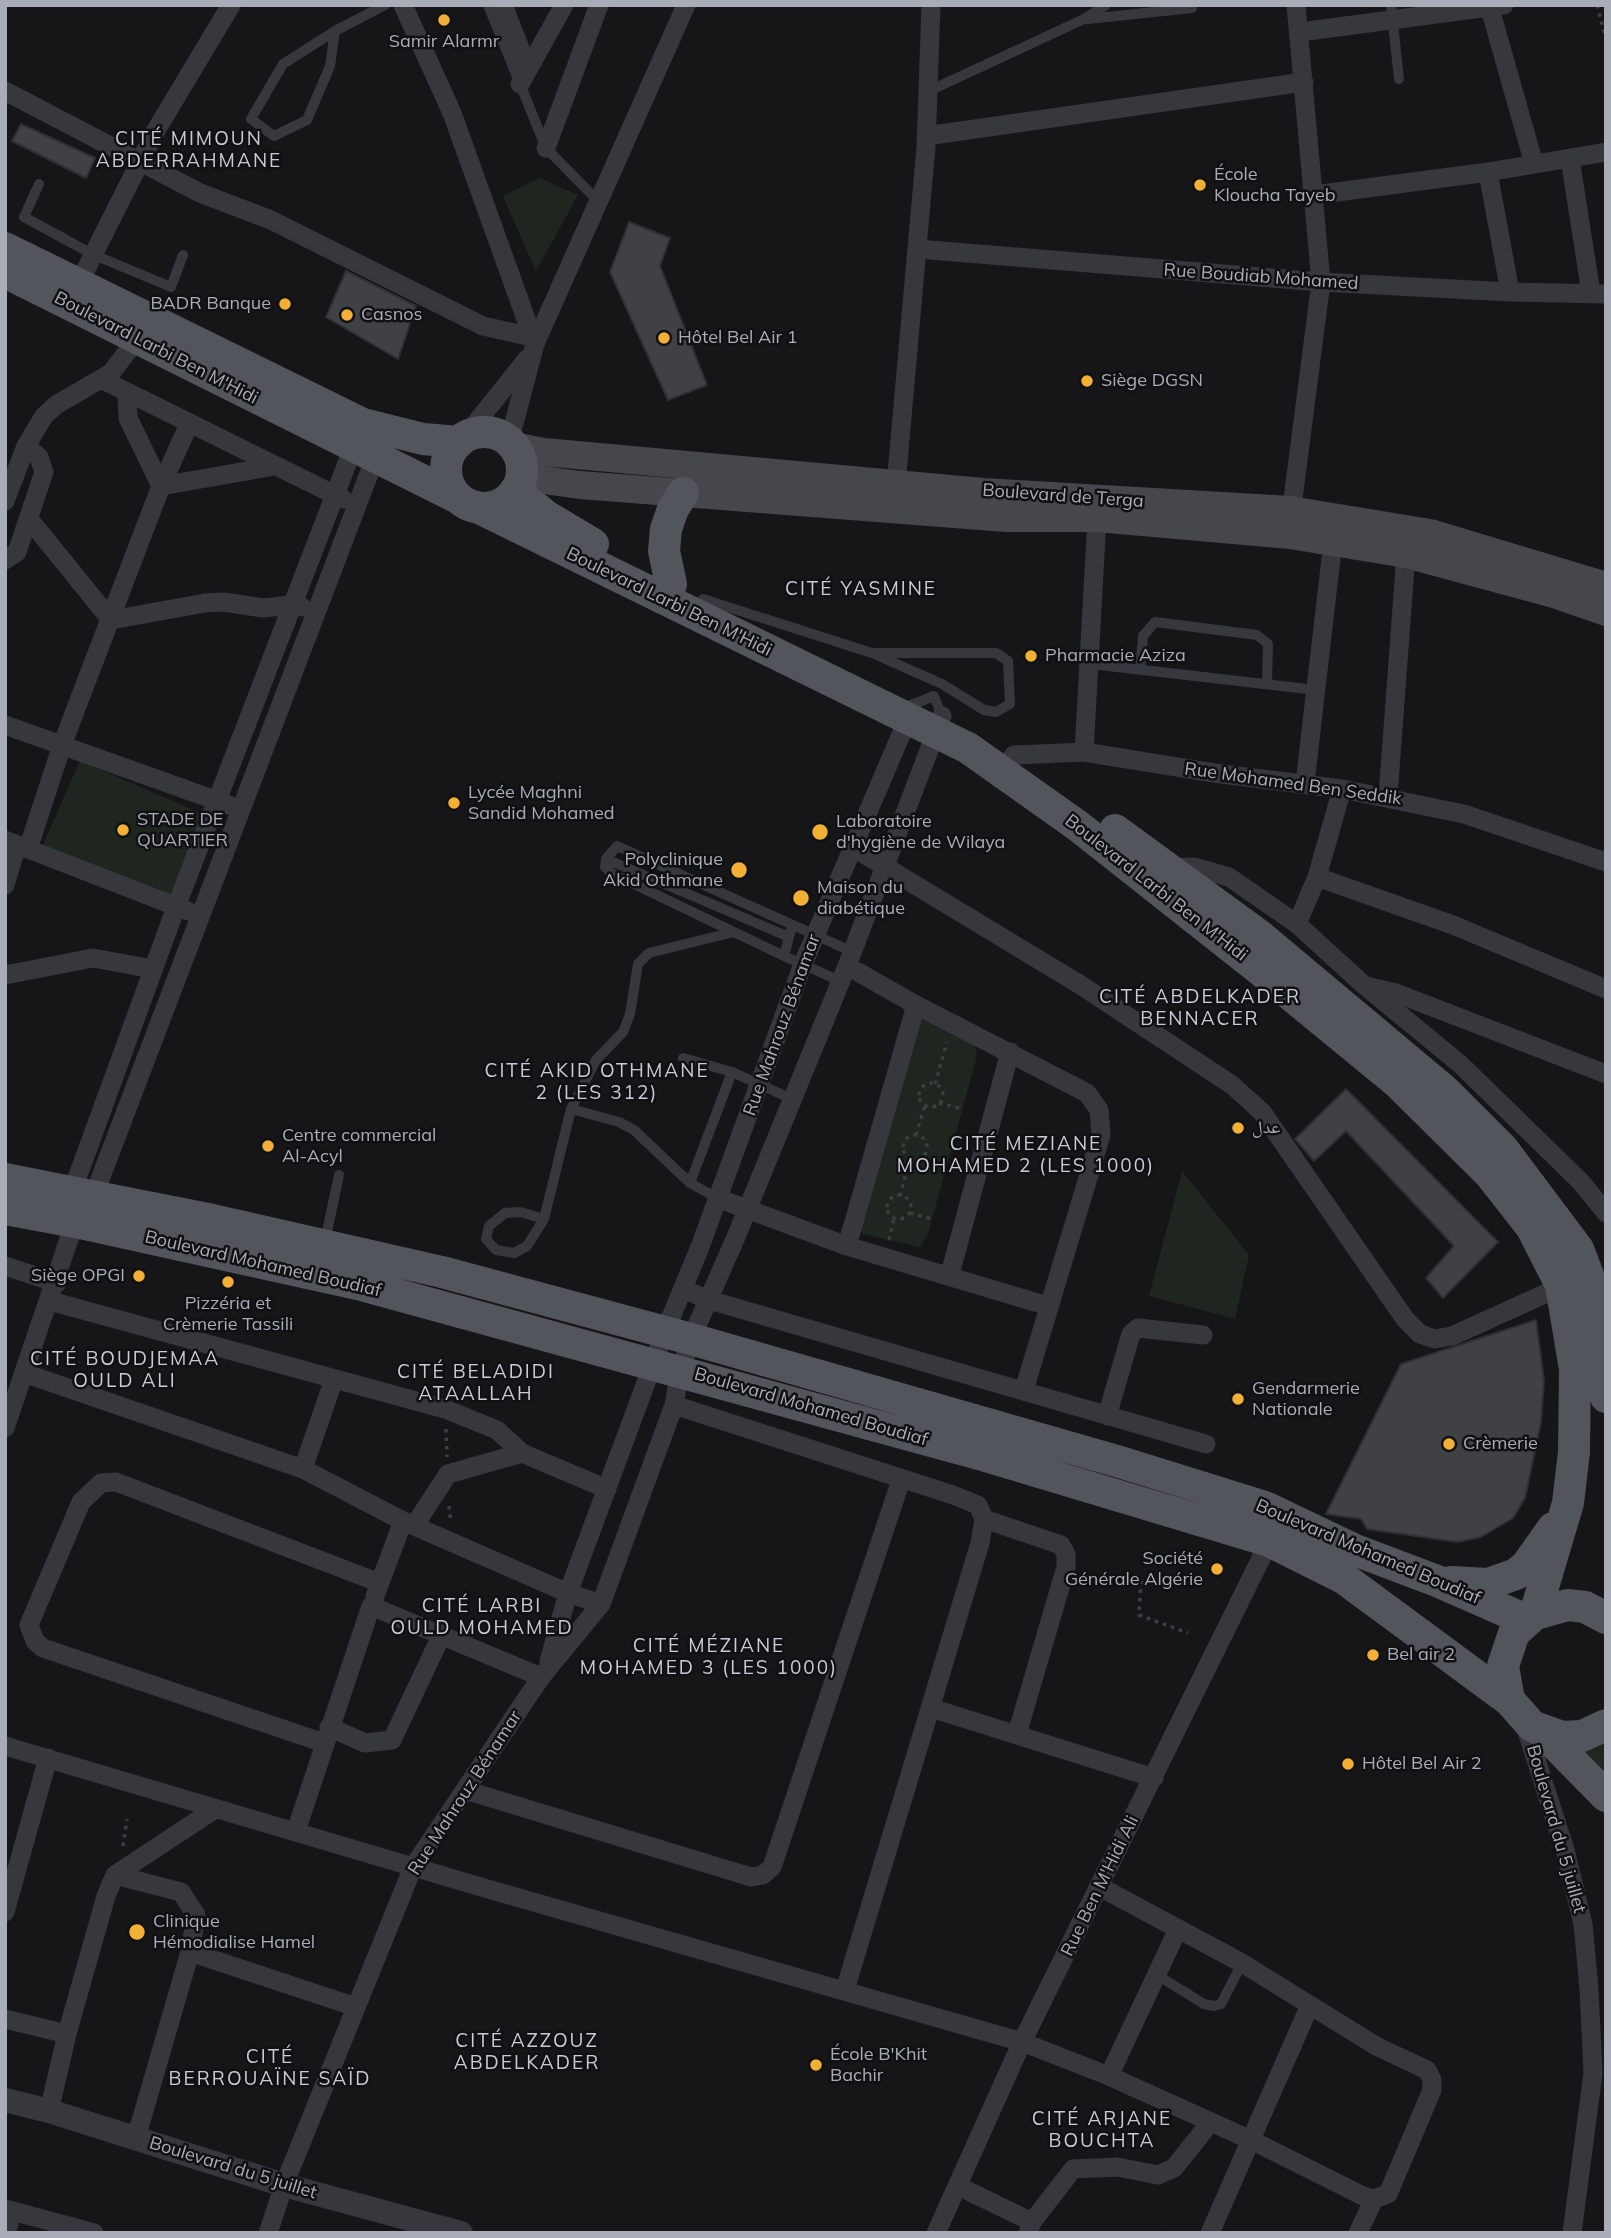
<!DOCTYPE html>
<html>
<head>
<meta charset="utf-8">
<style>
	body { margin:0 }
	#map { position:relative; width:1611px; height:2238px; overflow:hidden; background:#161618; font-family:Mulish,sans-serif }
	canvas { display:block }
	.frame { position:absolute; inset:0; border:7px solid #a8adb8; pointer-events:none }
</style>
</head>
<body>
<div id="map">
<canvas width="1611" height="2238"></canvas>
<div class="frame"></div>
</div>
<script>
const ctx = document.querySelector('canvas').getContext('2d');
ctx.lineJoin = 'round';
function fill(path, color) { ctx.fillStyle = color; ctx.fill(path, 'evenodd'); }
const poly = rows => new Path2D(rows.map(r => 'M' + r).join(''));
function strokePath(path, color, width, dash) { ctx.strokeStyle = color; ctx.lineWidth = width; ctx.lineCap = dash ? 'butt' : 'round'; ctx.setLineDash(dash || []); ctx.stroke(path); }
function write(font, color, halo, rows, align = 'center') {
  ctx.font = font + ' Mulish,"Noto Naskh Arabic",sans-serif'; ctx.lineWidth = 5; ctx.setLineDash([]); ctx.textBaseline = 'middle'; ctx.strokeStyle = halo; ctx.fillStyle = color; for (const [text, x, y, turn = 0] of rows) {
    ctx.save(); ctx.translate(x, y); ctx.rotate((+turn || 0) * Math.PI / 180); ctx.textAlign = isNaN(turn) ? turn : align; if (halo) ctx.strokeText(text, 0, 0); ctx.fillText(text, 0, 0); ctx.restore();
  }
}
const green = poly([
	[540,178,578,195,536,271,503,196],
	[80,761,203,814,172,898,42,847],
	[924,1019,975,1044,977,1056,928,1234,920,1247,863,1234,857,1223,913,1024],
	[1182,1171,1249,1255,1235,1319,1149,1296],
	[1606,1726,1606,1779,1571,1741]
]);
const building = poly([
	[21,124,95,158,86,178,12,141,21,124],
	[629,222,670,238,660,266,707,385,668,400,610,272,629,222],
	[346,271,416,306,398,359,326,317,346,271],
	[1346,1089,1498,1242,1443,1298,1426,1278,1454,1246,1346,1131,1314,1161,1295,1139,1346,1089],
	[1536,1320,1544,1381,1541,1422,1525,1498,1513,1518,1481,1537,1458,1542,1367,1529,1361,1519,1326,1514,1401,1364,1536,1320]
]);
const path = poly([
	[1597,5,1606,39],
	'919 1095a12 12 0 1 1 24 0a12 12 0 1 1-24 0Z',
	[935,1084,947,1042],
	[939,1103,963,1109],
	[916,1135,925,1105],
	'903 1147a12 12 0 1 1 24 0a12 12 0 1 1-24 0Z',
	'887 1207a12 12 0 1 1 24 0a12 12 0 1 1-24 0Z',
	[900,1196,910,1157],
	[910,1213,932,1219],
	[889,1240,894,1218],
	[446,1429,447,1457],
	[449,1506,451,1523],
	[1141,1581,1139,1615,1188,1633],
	[123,1846,127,1819],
	[1160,2232,1162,2233]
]);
const service = poly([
	[488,5,546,148,598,201],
	[1391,5,1399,79],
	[1088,19,1192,8,1192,5],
	[335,31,330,66,307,120,274,136,251,119,283,64,335,31,385,5],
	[929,91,1084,19,1106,5],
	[39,184,24,217,92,254,171,287,183,255],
	[703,599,872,653],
	[872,653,996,653,1008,661,1010,704,996,712,984,710,942,684,872,653],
	[1091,664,1316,690],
	[1140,670,1143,636,1155,622,1257,635,1268,644,1267,684],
	[914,704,934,696,942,716],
	[606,859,605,867,611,873,784,956,789,937],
	[792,927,789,937,606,859,617,846,853,952],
	[784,956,840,981,844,979],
	[683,1058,732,1072,792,1099],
	[571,1109,619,1122,634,1130,690,1183,717,1198],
	[690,1183,732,1072],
	[544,1219,520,1212,505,1213,489,1226,486,1239,496,1250,514,1253,527,1246,544,1219,571,1109,596,1060,623,1032,630,1014,638,964,649,953,734,932],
	[325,1241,339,1175],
	[1157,1975,1204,2004,1214,2006,1221,2004,1242,1963]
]);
const minor = poly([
	[403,5,452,113,535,344],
	[503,5,528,69],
	[1489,5,1534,164],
	[1300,32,1504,5],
	[520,84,564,5],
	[5,91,200,193,271,220,483,326,532,337],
	[926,136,1304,82],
	[546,148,599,5],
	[1570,159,1591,293],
	[1488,172,1510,292],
	[1314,195,1488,172,1606,152],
	[918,249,1321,282,1510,292,1606,294],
	[78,285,155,132,231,5],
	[103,380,343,499],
	[127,394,128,418,161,486,275,466],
	[464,438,527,359],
	[509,442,535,344,686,5],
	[895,496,926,147,931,5],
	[5,501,26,446,44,416,56,405,111,373,137,339],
	[29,519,111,620,205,603,224,602,263,608,291,605,302,607],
	[1290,522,1321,282,1296,5],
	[5,560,17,552,44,472,39,457,26,446],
	[5,725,229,805],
	[1084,752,1097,518],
	[1001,772,1014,755,1084,752,1214,773,1342,789,1464,814,1606,862],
	[1305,783,1333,541],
	[1388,796,1406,554],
	[5,840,188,911],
	[854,848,1079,984,1232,1085,1262,1112,1405,1319,1420,1334,1435,1339,1452,1336,1571,1282],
	[28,849,62,745,161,486,189,424],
	[1168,868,1194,867,1229,877,1297,924,1365,986,1460,1064,1581,1182,1606,1213],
	[1317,877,1453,925,1606,989],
	[5,885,17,845],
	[1297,924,1317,877,1342,789],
	[858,972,916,1005,1087,1093,1099,1110,1101,1135,1024,1390],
	[5,975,93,958,153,969],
	[1370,987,1396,993,1606,1074],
	[717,1198,847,1246,1048,1306],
	[69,1200,176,907,353,448],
	[847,1246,916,1005],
	[5,1266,57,1283],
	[950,1274,1010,1052],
	[683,1289,709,1300,1206,1444],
	[50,1301,445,1409,497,1430,522,1453,607,1489],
	[24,1373,303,1469,403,1521],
	[674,1405,953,1495,978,1505,984,1519,980,1543,845,1990],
	[1107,1416,1131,1334,1138,1328,1203,1335],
	[5,1428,70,1236,81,1223,94,1195,375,458],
	[303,1469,334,1379],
	[984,1519,1061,1545,1066,1554,1066,1567,1017,1734],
	[414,1526,448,1474,522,1453],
	[375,1596,403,1521,568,1593,601,1604],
	[549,1661,568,1593,664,1334,700,1247,803,964,912,709],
	[931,1708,1154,1778],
	[1523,1719,1565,1850,1583,1924,1589,1989,1593,2073,1572,2233],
	[329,1727,365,1743,392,1740,442,1634],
	[324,1743,43,1648,35,1641,29,1625,81,1502,101,1483,116,1482,380,1583],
	[5,1746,481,1887,1022,2042,1109,2076,1253,2141,1363,2196,1374,2199,1388,2194,1432,2090,1432,2080,1427,2070,1376,2046,1242,1963,1100,1887],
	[465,1790,751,1877,763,1875,772,1867,901,1480],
	[296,1831,371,1606,541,1677],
	[115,1875,181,1892,196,1915,190,1952],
	[5,1912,48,1758],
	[5,2019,67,2034],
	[1109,2076,1178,1929],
	[49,2111,67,2034,106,1896,115,1875,215,1809],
	[136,2138,190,1952,356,2007],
	[958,2186,1032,2222],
	[5,2209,94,2233],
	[6,2233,13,2211],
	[268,2233,284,2185,413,1867,541,1677,601,1604,674,1405,680,1371,691,1339,736,1237,847,966,942,716],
	[936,2233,1022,2042,1273,1534],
	[1028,2233,1032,2222,1073,2169,1118,2167,1158,2175,1174,2168,1209,2124],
	[1210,2233,1310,2005],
	[1358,2233,1374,2199]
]);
const tertiary = poly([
	[5,2100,49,2111,284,2185,461,2233]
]);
const secondary = poly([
	[513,446,544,452,983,492,1290,510,1430,533,1606,586],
	[521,477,580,485,1006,518,1097,518,1290,535,1406,554,1554,594,1606,612]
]);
const primary = poly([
	[5,248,363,424,423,439,459,442],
	[5,272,458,498],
	'446 470a38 38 0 1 1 76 0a38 38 0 1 1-76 0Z',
	[515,491,546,516,593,544],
	[477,507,968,748,1078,826,1259,969,1397,1082,1489,1173,1532,1228,1561,1285,1575,1369,1574,1452,1568,1503,1535,1614],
	[671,584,664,551,666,529,673,509,683,493],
	[1115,830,1260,936,1445,1091,1503,1149,1578,1249,1589,1278,1599,1334,1606,1397],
	[5,1179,213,1220,442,1272,691,1339,1120,1462,1265,1507,1355,1550,1437,1581,1526,1620],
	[5,1209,81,1223,358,1284,979,1454,1269,1541,1345,1579,1509,1700],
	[1451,1582,1488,1584,1516,1574,1526,1566,1553,1528],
	[1606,1618,1585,1607,1568,1605,1535,1614,1514,1633,1503,1666,1509,1700,1532,1726,1562,1737,1582,1736,1606,1725],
	[1543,1732,1606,1796]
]);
const markers = [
	[444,20,7,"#f2b134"],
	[1200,185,7,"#f2b134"],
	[285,304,7,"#f2b134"],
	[347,315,7,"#f2b134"],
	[664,338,7,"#f2b134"],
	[1087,381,7,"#f2b134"],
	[1031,656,7,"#f2b134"],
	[454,803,7,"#f2b134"],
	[123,830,7,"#f2b134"],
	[820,832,9,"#f2b134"],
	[739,870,9,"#f2b134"],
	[801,898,9,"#f2b134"],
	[1238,1128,7,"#f2b134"],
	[268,1146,7,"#f2b134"],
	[139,1276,7,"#f2b134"],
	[228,1282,7,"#f2b134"],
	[1238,1399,7,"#f2b134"],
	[1449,1444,7,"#f2b134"],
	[1217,1569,7,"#f2b134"],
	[1373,1655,7,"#f2b134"],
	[1348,1764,7,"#f2b134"],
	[137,1932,9,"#f2b134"],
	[816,2065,7,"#f2b134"]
];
const poiNames = [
	["Samir Alarmr",444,42,"center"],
	["École",1214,175],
	["Kloucha Tayeb",1214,196],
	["BADR Banque",271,304,"right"],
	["Casnos",361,315],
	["Hôtel Bel Air 1",678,338],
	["Siège DGSN",1101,381],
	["Pharmacie Aziza",1045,656],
	["Lycée Maghni",468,793],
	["Sandid Mohamed",468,814],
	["STADE DE",137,820],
	["QUARTIER",137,841],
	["Laboratoire",836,822],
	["d'hygiène de Wilaya",836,843],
	["Polyclinique",723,860,"right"],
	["Akid Othmane",723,881,"right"],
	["Maison du",817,888],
	["diabétique",817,909],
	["عدل",1252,1128],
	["Centre commercial",282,1136],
	["Al-Acyl",282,1157],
	["Siège OPGI",125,1276,"right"],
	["Pizzéria et",228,1304,"center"],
	["Crèmerie Tassili",228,1325,"center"],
	["Gendarmerie",1252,1389],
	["Nationale",1252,1410],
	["Crèmerie",1463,1444],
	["Société",1203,1559,"right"],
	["Générale Algérie",1203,1580,"right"],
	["Bel air 2",1387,1655],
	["Hôtel Bel Air 2",1362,1764],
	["Clinique",153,1922],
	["Hémodialise Hamel",153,1943],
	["École B'Khit",830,2055],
	["Bachir",830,2076]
];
const streetNames = [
	["Rue Boudiab Mohamed",1261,277,4],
	["Boulevard Larbi Ben M'Hidi",156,348,27],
	["Boulevard de Terga",1063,496,4],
	["Boulevard Larbi Ben M'Hidi",669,602,26],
	["Rue Mohamed Ben Seddik",1293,784,8],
	["Boulevard Larbi Ben M'Hidi",1156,888,38],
	["Rue Mahrouz Bénamar",782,1025,-70],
	["Boulevard Mohamed Boudiaf",263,1264,13],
	["Boulevard Mohamed Boudiaf",811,1407,16],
	["Boulevard Mohamed Boudiaf",1368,1552,23],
	["Rue Mahrouz Bénamar",465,1793,-57],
	["Boulevard du 5 juillet",1556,1829,74],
	["Rue Ben M'Hidi Ali",1100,1886,-64],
	["Boulevard du 5 juillet",233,2168,17]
];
const neighbourhoodNames = [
	["CITÉ MIMOUN",189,139],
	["ABDERRAHMANE",189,161],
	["CITÉ YASMINE",861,589],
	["CITÉ ABDELKADER",1200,997],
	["BENNACER",1200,1019],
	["CITÉ AKID OTHMANE",597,1071],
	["2 (LES 312)",597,1093],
	["CITÉ MEZIANE",1026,1144],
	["MOHAMED 2 (LES 1000)",1026,1166],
	["CITÉ BOUDJEMAA",125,1359],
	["OULD ALI",125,1381],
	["CITÉ BELADIDI",476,1372],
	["ATAALLAH",476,1394],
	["CITÉ LARBI",482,1606],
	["OULD MOHAMED",482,1628],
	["CITÉ MÉZIANE",709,1646],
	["MOHAMED 3 (LES 1000)",709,1668],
	["CITÉ AZZOUZ",527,2041],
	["ABDELKADER",527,2063],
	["CITÉ",270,2057],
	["BERROUAÏNE SAÏD",270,2079],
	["CITÉ ARJANE",1102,2119],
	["BOUCHTA",1102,2141]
];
fill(green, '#1e261f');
fill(building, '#404145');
strokePath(building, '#303034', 2);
strokePath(path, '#3d3f44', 3.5, [3.5, 5]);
strokePath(service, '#37383d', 10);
strokePath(minor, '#37383d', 19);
strokePath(tertiary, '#37383d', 24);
strokePath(secondary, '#45474d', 28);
strokePath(primary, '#53555c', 32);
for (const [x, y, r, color] of markers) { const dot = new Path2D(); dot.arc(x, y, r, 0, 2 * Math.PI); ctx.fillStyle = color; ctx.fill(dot); strokePath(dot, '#111113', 2.5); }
write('18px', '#a8adb8', '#111113', poiNames, 'left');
write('18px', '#a8adb8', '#111113', streetNames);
ctx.letterSpacing = '2px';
write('19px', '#c9ccd4', '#111113', neighbourhoodNames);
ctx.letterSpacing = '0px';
</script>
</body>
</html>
